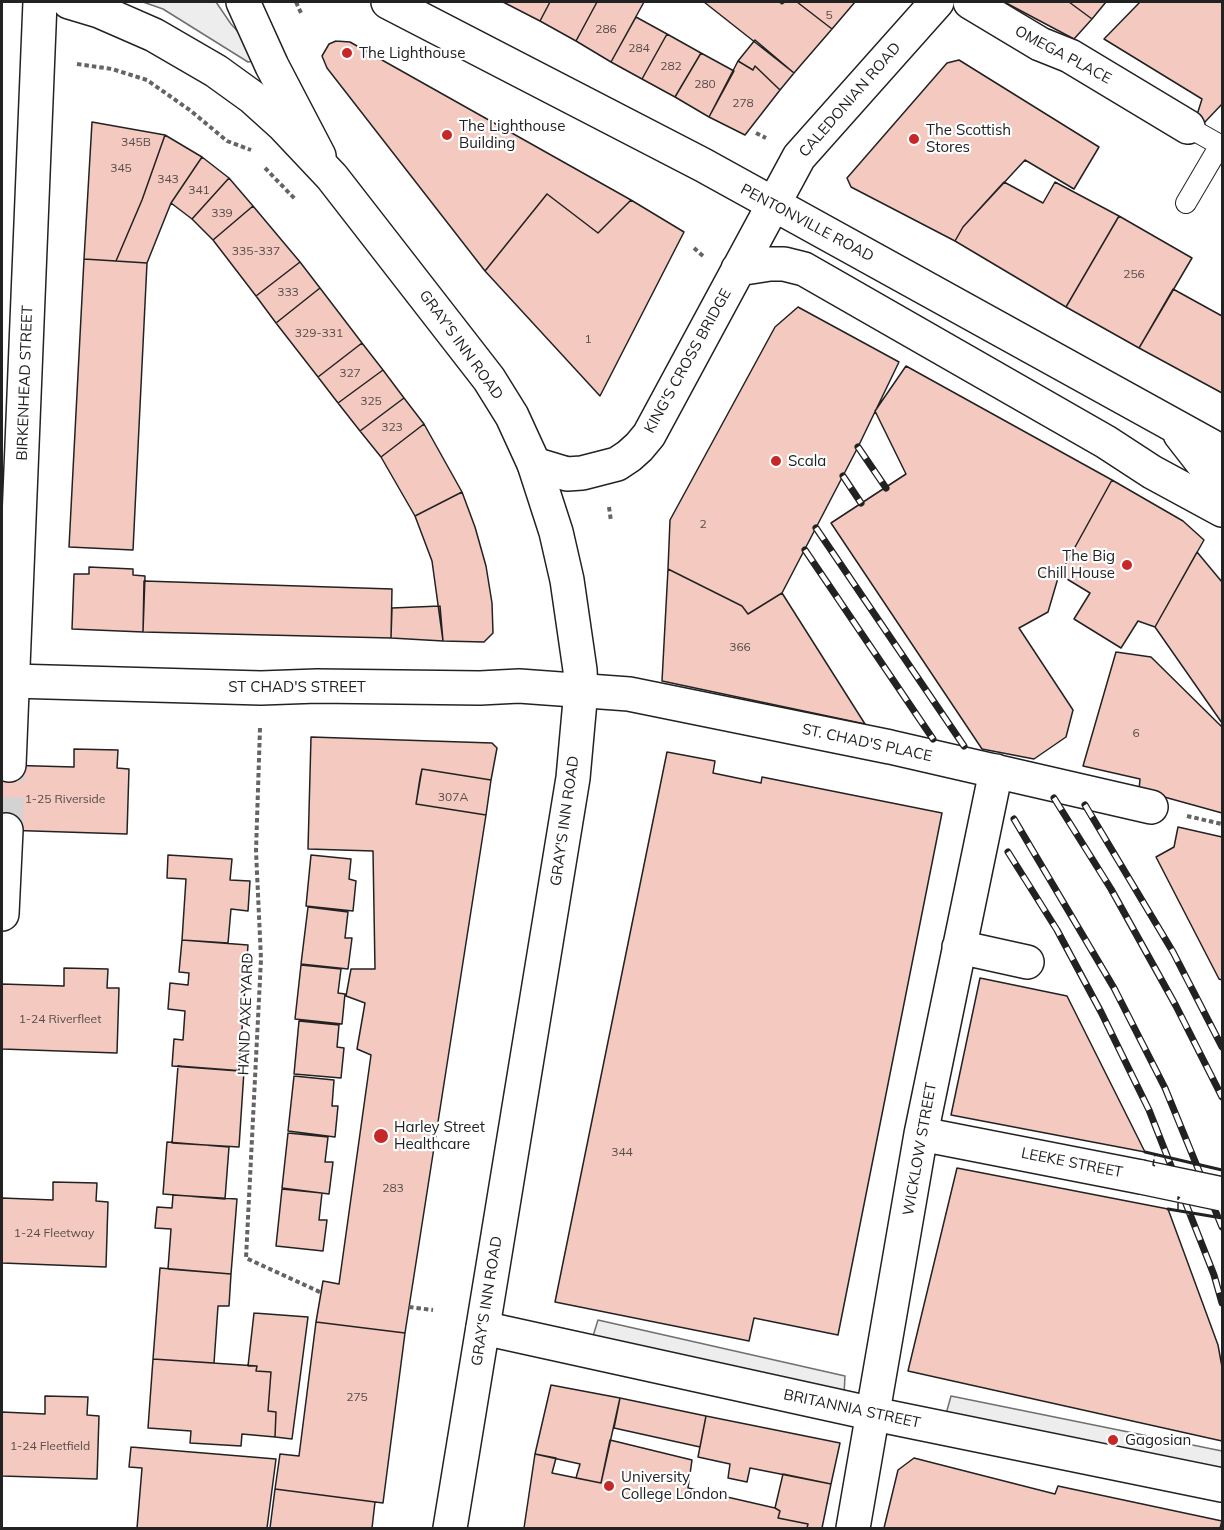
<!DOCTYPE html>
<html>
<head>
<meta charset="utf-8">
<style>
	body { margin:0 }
	#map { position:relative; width:1224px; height:1530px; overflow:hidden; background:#fff; font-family:Mulish,sans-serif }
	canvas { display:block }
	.frame { position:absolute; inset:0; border:3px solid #222; pointer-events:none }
</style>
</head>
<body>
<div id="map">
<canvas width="1224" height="1530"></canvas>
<div class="frame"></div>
</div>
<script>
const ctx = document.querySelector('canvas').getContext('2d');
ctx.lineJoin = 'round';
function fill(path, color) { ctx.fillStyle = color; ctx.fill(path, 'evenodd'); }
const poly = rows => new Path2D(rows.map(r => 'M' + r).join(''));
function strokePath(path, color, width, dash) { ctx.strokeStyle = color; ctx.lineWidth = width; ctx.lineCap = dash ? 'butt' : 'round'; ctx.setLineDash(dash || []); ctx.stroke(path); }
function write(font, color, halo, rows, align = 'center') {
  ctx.font = font + ' Mulish,sans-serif'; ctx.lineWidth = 4.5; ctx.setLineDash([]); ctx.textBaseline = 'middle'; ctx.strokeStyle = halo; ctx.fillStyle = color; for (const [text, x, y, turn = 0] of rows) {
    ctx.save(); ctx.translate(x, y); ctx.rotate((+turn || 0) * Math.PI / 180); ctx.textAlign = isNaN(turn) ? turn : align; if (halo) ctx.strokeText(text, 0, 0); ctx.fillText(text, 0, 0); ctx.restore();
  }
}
const parking = poly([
	[143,2,216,2,231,24,257,53,254,61,248,62,163,9,143,2],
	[598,1320,845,1376,844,1395,593,1336,598,1320],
	[951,1396,1222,1451,1222,1471,946,1414,951,1396]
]);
const building = poly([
	[503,2,550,2,540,21,503,2],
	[550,2,597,2,576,41,540,21,550,2],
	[597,2,644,2,611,62,576,41,597,2],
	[704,2,779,2,782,4,785,2,797,2,832,29,794,73,704,2],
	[797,2,855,2,832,29,797,2],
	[1007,2,1069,2,1092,19,1074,39,1008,4,1007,2],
	[1069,2,1106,2,1092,19,1069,2],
	[1140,2,1222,2,1222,104,1204,123,1196,118,1202,99,1104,39,1140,2],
	[636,17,667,34,642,79,611,62,636,17],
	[667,34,701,53,675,97,642,79,667,34],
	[755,40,794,73,780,90,755,66,753,70,738,61,755,40],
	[336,41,350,42,631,200,598,233,547,194,485,271,327,68,322,56,329,44,336,41],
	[701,53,734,71,709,117,675,97,701,53],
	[959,60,1099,147,1074,189,1025,160,963,227,955,241,851,187,847,178,947,63,959,60],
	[738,61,753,70,755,66,780,90,745,135,709,117,738,61],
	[92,122,165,135,142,200,116,261,84,259,92,122],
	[165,135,202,157,171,203,147,263,116,261,142,200,165,135],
	[202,157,229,178,192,219,171,203,202,157],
	[229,178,253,206,213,240,192,219,229,178],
	[1004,182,1043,203,1055,182,1119,216,1066,307,955,241,963,227,1004,182],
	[547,194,598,233,631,200,684,232,600,396,485,271,547,194],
	[253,206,300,262,256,296,213,240,253,206],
	[1119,216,1192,258,1139,348,1066,307,1119,216],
	[84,259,147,263,133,550,69,547,84,259],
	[300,262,320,288,276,323,256,296,300,262],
	[320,288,362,343,318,377,276,323,320,288],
	[1173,289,1222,316,1222,393,1139,348,1173,289],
	[798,307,899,362,858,447,782,593,748,614,742,606,668,569,670,520,775,327,798,307],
	[362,343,383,370,338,403,318,377,362,343],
	[906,366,1112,480,1058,578,1048,612,1019,628,1073,710,1066,737,1034,759,982,749,831,523,906,474,875,411,906,366],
	[383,370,404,398,360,431,338,403,383,370],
	[404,398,424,424,381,457,360,431,404,398],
	[424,424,462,492,415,516,381,457,424,424],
	[1112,480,1183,521,1204,540,1155,627,1138,621,1121,648,1074,619,1090,593,1067,579,1058,578,1112,480],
	[462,492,475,527,486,566,492,603,493,633,484,642,443,641,432,561,415,516,462,492],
	[1197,552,1222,582,1222,723,1155,627,1197,552],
	[89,567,133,569,133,575,145,576,143,632,72,629,74,574,89,574,89,567],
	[668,569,742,606,748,614,782,593,865,724,662,681,668,569],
	[144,581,392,589,391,638,143,632,144,581],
	[440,606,443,641,391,638,392,608,440,606],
	[1116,652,1151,657,1222,727,1222,813,1139,790,1140,779,1083,766,1116,652],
	[311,737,492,743,497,748,491,780,422,769,420,778,416,804,486,815,405,1333,316,1322,323,1281,339,1284,371,1055,357,1049,365,1003,346,996,351,969,375,969,373,851,308,849,311,737],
	[74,749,118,750,117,768,129,769,127,834,2,830,2,765,74,767,74,749],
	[667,752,715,761,713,773,761,783,762,777,942,813,838,1335,754,1318,749,1341,555,1302,667,752],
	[422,769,491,780,486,815,416,804,422,769],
	[1178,827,1222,837,1222,980,1219,979,1156,857,1174,847,1178,827],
	[168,855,232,859,230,880,250,881,248,911,231,909,228,943,182,940,186,879,167,878,168,855],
	[311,855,351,859,349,879,356,881,353,911,306,906,311,855],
	[308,907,348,912,345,938,352,938,348,969,301,964,308,907],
	[182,940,248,945,239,1071,172,1066,174,1039,183,1040,185,1011,168,1009,170,983,188,985,189,973,179,972,182,940],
	[301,965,341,969,338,993,345,994,342,1024,295,1019,301,965],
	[64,968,108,969,107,988,119,988,117,1053,2,1049,2,984,64,986,64,968],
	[980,978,1067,996,1145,1152,951,1115,980,978],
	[299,1021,339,1025,337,1047,344,1048,341,1078,294,1074,299,1021],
	[178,1066,244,1071,239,1147,172,1143,178,1066],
	[294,1076,334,1080,332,1106,338,1106,335,1137,288,1131,294,1076],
	[288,1133,328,1137,325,1162,333,1162,329,1194,282,1188,288,1133],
	[167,1142,229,1147,225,1199,163,1194,167,1142],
	[957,1168,1168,1209,1218,1345,1222,1367,1222,1441,908,1371,957,1168],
	[53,1182,97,1183,96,1201,108,1202,106,1267,2,1263,2,1198,53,1200,53,1182],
	[282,1189,322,1193,319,1220,327,1220,323,1251,276,1246,282,1189],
	[173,1195,237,1199,231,1274,168,1269,171,1229,155,1228,157,1207,172,1208,173,1195],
	[160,1268,231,1274,229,1306,218,1306,214,1363,153,1359,160,1268],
	[254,1313,308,1317,292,1439,275,1437,276,1412,268,1411,271,1372,256,1371,257,1366,248,1366,254,1313],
	[316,1322,405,1333,383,1503,275,1489,280,1454,299,1456,316,1322],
	[153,1359,257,1366,256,1371,271,1372,268,1411,276,1412,275,1437,242,1434,241,1446,190,1443,191,1431,148,1428,153,1359],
	[551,1385,620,1398,601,1483,576,1478,580,1464,535,1454,551,1385],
	[45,1396,88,1397,87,1415,99,1416,97,1479,2,1476,2,1412,45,1414,45,1396],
	[620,1398,706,1416,700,1447,614,1428,620,1398],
	[706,1416,840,1443,831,1484,750,1468,747,1482,728,1478,730,1464,698,1457,706,1416],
	[610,1440,692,1460,688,1488,775,1508,780,1511,778,1518,808,1524,807,1528,524,1528,535,1454,556,1458,552,1473,601,1483,610,1440],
	[131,1447,276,1459,267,1528,137,1528,142,1468,129,1467,131,1447],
	[914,1458,1055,1494,1058,1486,1222,1521,1220,1528,884,1528,898,1470,914,1458],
	[783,1474,831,1484,822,1528,807,1528,808,1524,778,1518,780,1511,775,1508,783,1474],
	[275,1489,375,1502,372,1528,270,1528,275,1489]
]);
const minorTunnel = poly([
	[6,830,9,765]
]);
const path = poly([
	[296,2,301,13],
	[77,64,112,69,147,80,191,111,227,141,251,150],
	[756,133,766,138],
	[265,168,295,199],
	[694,248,703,256],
	[609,507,611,521],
	[260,728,256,851,261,959,246,1258,322,1293],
	[1187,816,1222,824],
	[409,1307,433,1310]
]);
const service = poly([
	[1186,203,1220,145,1188,127]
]);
const minor = poly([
	[970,2,1040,44,1070,56,1188,127],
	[13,681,261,688,317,686,480,688,519,686,629,694,890,747,1151,807],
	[9,765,40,2],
	[2,914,6,830],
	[959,947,1027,962],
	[921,1134,1141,1177],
	[483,1328,874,1414,1222,1485],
	[853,1528,921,1134,996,771]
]);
const primary = poly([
	[243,2,272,66,319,156],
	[738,269,770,264,784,264,804,269,1106,442,1152,472,1222,510],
	[534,464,567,474,582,473,617,464,629,456,639,447,649,435,799,157,937,2]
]);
const trunk = poly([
	[69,2,99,11,154,35,216,71,252,97,283,125,332,177,489,379,512,416,534,464,556,532,567,580,580,670,581,690,573,778,450,1528],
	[388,2,703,165,1222,452],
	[1180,434,1222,488]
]);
const rail = poly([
	[858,447,886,488],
	[843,476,861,503],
	[816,528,964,746],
	[805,550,933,739],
	[1054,798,1111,889,1176,1006,1222,1097],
	[1085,805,1173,952,1222,1047],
	[1014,819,1114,988,1165,1088,1222,1227],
	[1008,852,1057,930,1101,1012,1149,1110,1214,1275,1222,1303]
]);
const minorBridge = poly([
	[1141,1177,1222,1194]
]);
const fence = poly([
	[1155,1166,1153,1165,1155,1154],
	[1178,1211,1178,1197,1180,1198]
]);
const wall = poly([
	[1145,1152,1222,1170],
	[1168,1209,1222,1218]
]);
const markers = [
	[347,53,6,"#c62828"],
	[447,135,6,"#c62828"],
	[914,139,6,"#c62828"],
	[776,461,6,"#c62828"],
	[1127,565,6,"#c62828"],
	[381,1136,8,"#c62828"],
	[1113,1440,6,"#c62828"],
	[609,1486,6,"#c62828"]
];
const numberNames = [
	["5",829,15],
	["286",606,29],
	["284",639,48],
	["282",671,66],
	["280",705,84],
	["278",743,103],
	["345B",136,142],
	["345",121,168],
	["343",168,179],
	["341",199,190],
	["339",222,213],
	["335-337",256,251],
	["256",1134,274],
	["333",288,292],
	["329-331",319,333],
	["1",588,339],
	["327",350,373],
	["325",371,401],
	["323",392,427],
	["2",703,524],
	["366",740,647],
	["6",1136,733],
	["307A",453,797],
	["1-25 Riverside",65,799],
	["1-24 Riverfleet",60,1019],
	["344",622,1152],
	["283",393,1188],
	["1-24 Fleetway",54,1233],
	["275",357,1397],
	["1-24 Fleetfield",50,1446]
];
const poiNames = [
	["The Lighthouse",359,53],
	["The Lighthouse",459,126],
	["Building",459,143],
	["The Scottish",926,130],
	["Stores",926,147],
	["Scala",788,461],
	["The Big",1115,556,"right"],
	["Chill House",1115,573,"right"],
	["Harley Street",394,1127],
	["Healthcare",394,1144],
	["Gagosian",1125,1440],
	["University",621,1477],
	["College London",621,1494]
];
const streetNames = [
	["OMEGA PLACE",1063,55,28],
	["CALEDONIAN ROAD",850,100,-49],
	["PENTONVILLE ROAD",807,223,28],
	["GRAY'S INN ROAD",461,345,54],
	["KING'S CROSS BRIDGE",688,361,-61],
	["BIRKENHEAD STREET",25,383,-88],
	["ST CHAD'S STREET",297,687],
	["ST. CHAD'S PLACE",867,743,12],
	["GRAY'S INN ROAD",565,821,-82],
	["HAND AXE YARD",246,1014,-88],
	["WICKLOW STREET",920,1149,-80],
	["LEEKE STREET",1072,1163,11],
	["GRAY'S INN ROAD",487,1301,-81],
	["BRITANNIA STREET",852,1409,12]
];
fill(parking, '#ededed');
strokePath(parking, '#6f6f6f', 1.5);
fill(building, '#f3c9c0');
strokePath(building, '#222', 1.5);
strokePath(minorTunnel, '#d3d3d3', 33, [33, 16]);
strokePath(service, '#222', 22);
strokePath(minor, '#222', 36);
strokePath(primary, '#222', 36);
strokePath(trunk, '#222', 36);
strokePath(path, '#646464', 4, [4.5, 3]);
strokePath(service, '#fff', 20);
strokePath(minor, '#fff', 33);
strokePath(primary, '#fff', 33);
strokePath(trunk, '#fff', 33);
strokePath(rail, '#222', 7);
strokePath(rail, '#fff', 4.5, [14]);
strokePath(minorBridge, '#222', 36, []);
strokePath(minorBridge, '#fff', 33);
strokePath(fence, '#222', 1.5, [8, 3]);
strokePath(wall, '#222', 3);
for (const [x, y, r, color] of markers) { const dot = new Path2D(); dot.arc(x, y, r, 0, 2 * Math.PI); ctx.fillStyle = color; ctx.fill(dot); strokePath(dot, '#fff', 2); }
write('12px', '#564c4a', null, numberNames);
write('15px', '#222', '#fff', poiNames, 'left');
write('15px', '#222', '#fff', streetNames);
</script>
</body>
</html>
